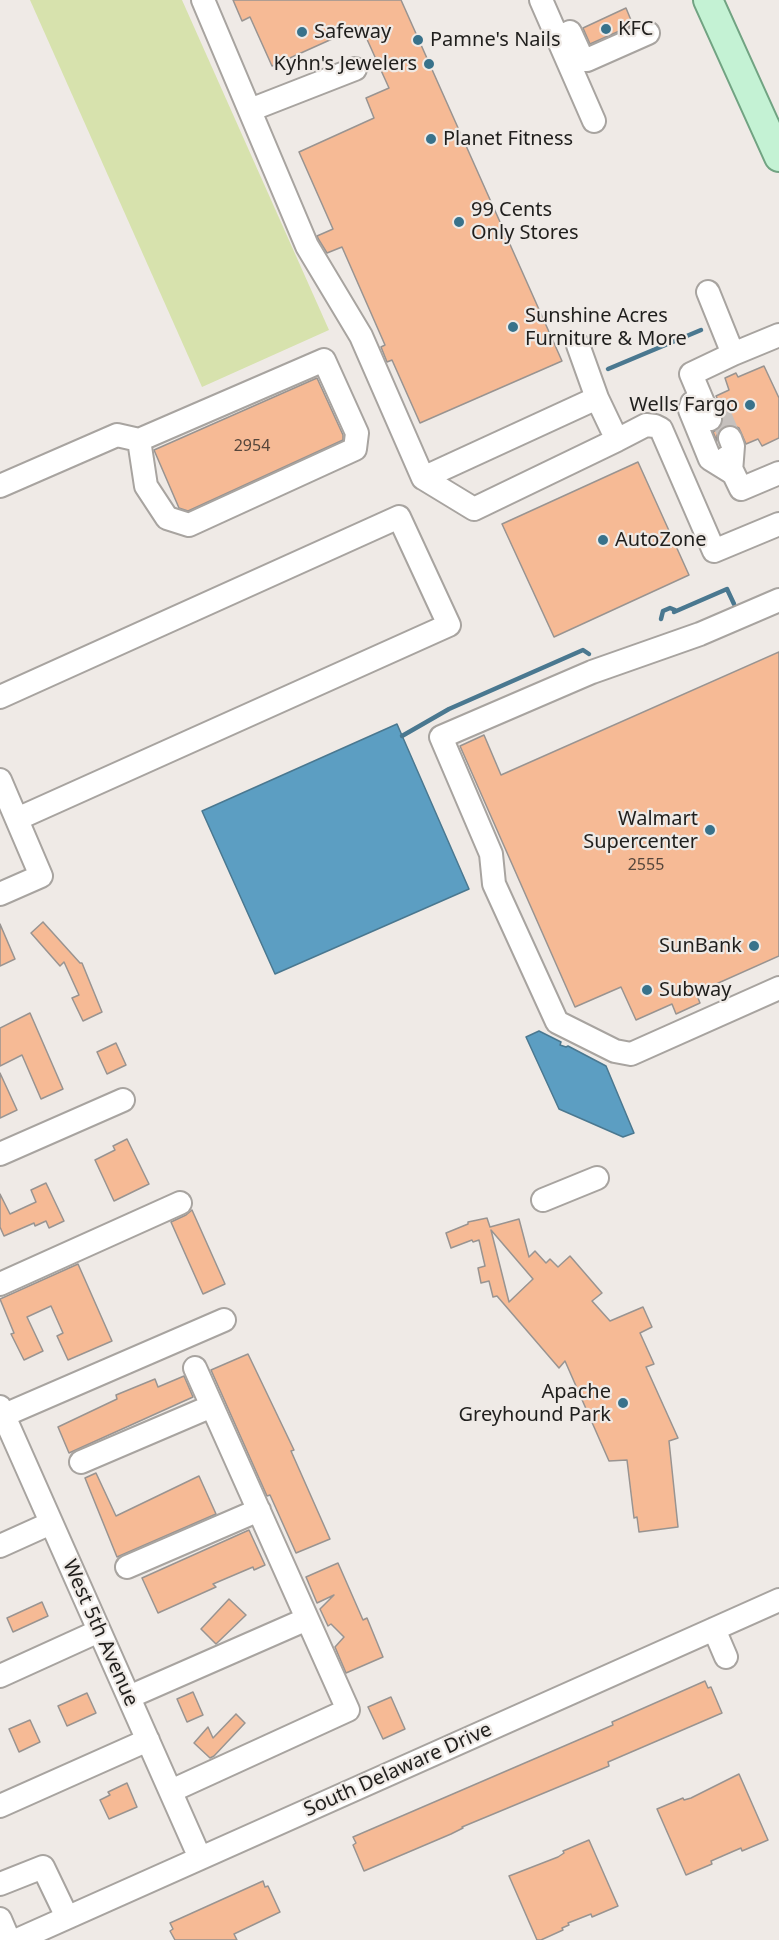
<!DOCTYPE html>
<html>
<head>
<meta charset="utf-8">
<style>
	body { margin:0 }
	canvas { display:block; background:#efeae6 }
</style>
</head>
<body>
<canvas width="779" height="1940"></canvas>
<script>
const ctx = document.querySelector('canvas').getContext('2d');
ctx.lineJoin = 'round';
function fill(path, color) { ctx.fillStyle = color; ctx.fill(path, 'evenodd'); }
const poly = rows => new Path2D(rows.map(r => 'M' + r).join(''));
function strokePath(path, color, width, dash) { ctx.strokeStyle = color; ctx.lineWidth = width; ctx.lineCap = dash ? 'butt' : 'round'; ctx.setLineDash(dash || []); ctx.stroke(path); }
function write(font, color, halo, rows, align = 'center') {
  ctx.font = font + ' "Noto Sans",sans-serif'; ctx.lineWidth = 4.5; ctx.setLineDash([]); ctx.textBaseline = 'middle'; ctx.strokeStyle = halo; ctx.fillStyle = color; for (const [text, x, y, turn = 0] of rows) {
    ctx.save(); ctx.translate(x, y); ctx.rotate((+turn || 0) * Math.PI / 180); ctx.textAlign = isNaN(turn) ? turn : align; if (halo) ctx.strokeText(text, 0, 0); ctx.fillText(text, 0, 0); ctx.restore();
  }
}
const green = poly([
	[30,0,182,0,329,330,202,387]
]);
const water = poly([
	[397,724,469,889,275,974,202,811,397,724],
	[539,1031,561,1042,560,1045,566,1047,568,1046,606,1066,634,1133,623,1137,559,1109,526,1037,539,1031]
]);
const stream = poly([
	[608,369,701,330],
	[674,612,727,589,734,604],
	[661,619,663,611,670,608,675,610],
	[402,736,449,709,583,650,589,654]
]);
const building = poly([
	[233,0,401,0,562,361,420,423,392,360,387,362,381,347,385,345,342,247,327,253,319,240,317,236,333,229,299,152,374,118,366,98,389,88,361,26,272,66,250,17,242,21,233,0],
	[626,8,633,25,590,44,583,28,626,8],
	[764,366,779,398,779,438,762,446,758,439,746,444,739,428,732,425,726,425,720,429,717,435,717,441,713,432,721,427,724,412,716,396,729,390,725,378,736,373,738,377,764,366],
	[317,378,343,435,343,440,188,511,179,508,154,450,317,378],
	[638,462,689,575,554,637,502,524,638,462],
	[779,652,779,956,696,993,700,1003,676,1014,672,1004,636,1020,621,987,575,1007,460,746,484,735,501,775,779,652],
	[43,922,80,963,82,963,102,1012,83,1021,72,998,79,995,64,962,60,966,31,933,43,922],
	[0,924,15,959,0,966,0,924],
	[30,1013,63,1089,41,1099,22,1055,0,1066,0,1028,30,1013],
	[116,1043,126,1065,107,1074,97,1052,116,1043],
	[0,1073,17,1110,0,1118,0,1073],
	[127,1139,149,1184,114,1201,95,1160,115,1150,113,1146,127,1139],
	[46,1183,64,1221,49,1228,46,1221,35,1226,34,1223,4,1236,0,1227,0,1194,10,1214,36,1202,31,1190,46,1183],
	[192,1210,225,1284,203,1294,171,1222,186,1215,192,1210],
	[487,1218,490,1227,519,1219,529,1257,535,1251,546,1263,550,1259,558,1267,570,1256,602,1293,592,1301,610,1321,643,1307,652,1327,640,1333,654,1364,646,1367,678,1438,669,1441,678,1527,639,1532,637,1517,634,1518,627,1460,609,1461,565,1361,559,1368,497,1296,493,1297,489,1281,481,1283,478,1268,485,1266,479,1240,473,1242,472,1240,451,1248,446,1233,468,1224,468,1222,487,1218],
	[491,1230,533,1279,509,1302,491,1230],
	[78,1264,112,1341,68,1360,57,1336,63,1333,51,1306,27,1317,43,1351,24,1360,11,1334,14,1333,0,1299,78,1264],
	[248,1354,294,1450,291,1451,330,1539,296,1553,270,1495,267,1496,211,1370,248,1354],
	[184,1376,193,1397,69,1453,58,1427,117,1399,116,1395,155,1379,158,1387,184,1376],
	[96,1473,116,1516,199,1476,216,1514,117,1557,85,1478,96,1473],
	[249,1530,265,1565,254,1570,253,1567,213,1584,216,1587,158,1613,142,1578,249,1530],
	[338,1563,363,1620,367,1618,383,1657,346,1673,335,1647,344,1637,331,1624,328,1626,320,1609,334,1595,317,1603,306,1577,338,1563],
	[229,1599,246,1615,216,1644,201,1629,229,1599],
	[42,1602,48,1616,13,1632,7,1618,42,1602],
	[705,1681,708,1688,711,1687,722,1713,608,1762,609,1766,462,1827,463,1828,451,1834,364,1871,353,1845,356,1843,353,1837,613,1725,612,1722,705,1681],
	[193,1692,203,1715,187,1722,177,1699,193,1692],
	[87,1693,96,1713,67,1726,58,1706,87,1693],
	[391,1697,405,1729,383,1739,368,1707,391,1697],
	[236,1714,245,1723,214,1756,210,1758,194,1743,208,1727,213,1738,236,1714],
	[30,1720,40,1742,19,1752,9,1729,30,1720],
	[739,1774,768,1840,742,1851,741,1848,734,1851,711,1861,712,1864,686,1875,657,1809,683,1798,684,1800,691,1798,739,1774],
	[127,1783,137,1807,109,1819,100,1800,110,1795,108,1792,127,1783],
	[589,1840,618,1906,592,1917,591,1914,568,1923,569,1925,562,1928,563,1930,541,1940,537,1940,509,1876,558,1857,564,1853,563,1851,589,1840],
	[263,1881,265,1887,268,1886,280,1912,234,1934,237,1940,175,1940,170,1931,173,1929,170,1923,263,1881]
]);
const minorTunnel = poly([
	[720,414,730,438]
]);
const minor = poly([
	[203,0,307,246,361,336,423,478,474,509,617,440,597,398,578,345],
	[541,0,594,121],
	[570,32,581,56,587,60,648,33],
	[250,110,355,69],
	[708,292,733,354],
	[692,403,690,410,710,459,731,472],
	[710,419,691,374,733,354,779,335],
	[730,438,733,446,731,472],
	[617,440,646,425,655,426,661,429,714,551,779,524],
	[726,458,741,489,779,473],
	[423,478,597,398],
	[0,486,117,435,139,440,324,360,357,433,355,449,189,525,167,518,146,486,139,440],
	[779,600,700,634,592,672,441,737,491,854,494,884,557,1022,615,1051,631,1054,779,988],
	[0,697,399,517,449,625,17,819],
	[0,780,41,876,0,894],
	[0,1154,123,1100],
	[543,1200,597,1178],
	[0,1284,180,1203],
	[0,1407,200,1858],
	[0,1417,224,1320],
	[81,1462,212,1406],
	[0,1546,51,1523],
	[127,1567,259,1510],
	[714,1629,726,1657],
	[0,1676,99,1631],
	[129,1697,307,1619],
	[171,1791,348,1710,195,1368],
	[0,1806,148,1740],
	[0,1884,43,1867,67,1917],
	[0,1919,9,1940],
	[17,1940,779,1600]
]);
const major = poly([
	[708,0,779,157]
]);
const markers = [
	[606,29,6,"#38728b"],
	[302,32,6,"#38728b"],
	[418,40,6,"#38728b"],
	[429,64,6,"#38728b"],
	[431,139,6,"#38728b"],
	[459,222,6,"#38728b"],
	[513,327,6,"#38728b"],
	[750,405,6,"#38728b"],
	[603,540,6,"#38728b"],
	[710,830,6,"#38728b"],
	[754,946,6,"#38728b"],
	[647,990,6,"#38728b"],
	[623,1403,6,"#38728b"]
];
const numberNames = [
	["2954",252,446],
	["2555",646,865]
];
const poiNames = [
	["KFC",618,29],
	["Safeway",314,32],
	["Pamne's Nails",430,40],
	["Kyhn's Jewelers",417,64,"right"],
	["Planet Fitness",443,139],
	["99 Cents",471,210],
	["Only Stores",471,233],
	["Sunshine Acres",525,316],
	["Furniture & More",525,339],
	["Wells Fargo",738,405,"right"],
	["AutoZone",615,540],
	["Walmart",698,819,"right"],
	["Supercenter",698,842,"right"],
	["SunBank",742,946,"right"],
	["Subway",659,990],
	["Apache",611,1392,"right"],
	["Greyhound Park",611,1415,"right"]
];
const streetNames = [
	["West 5th Avenue",100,1633,66],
	["South Delaware Drive",398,1770,-24]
];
fill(green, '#d7e2ad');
fill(water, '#5c9ec2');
strokePath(water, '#4a7890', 1.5);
strokePath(stream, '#4a7890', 4.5);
fill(building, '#f6ba95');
strokePath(building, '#999491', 1.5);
strokePath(minorTunnel, '#c6c1be', 22, [22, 11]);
strokePath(minor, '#a8a4a0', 26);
strokePath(major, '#71a382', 32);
strokePath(minor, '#fff', 22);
strokePath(major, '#c4f2d4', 28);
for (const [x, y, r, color] of markers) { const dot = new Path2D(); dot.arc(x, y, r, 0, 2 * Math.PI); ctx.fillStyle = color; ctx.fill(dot); strokePath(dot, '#efeae6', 2); }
write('16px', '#56463b', null, numberNames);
write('20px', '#201f1d', '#efeae6', poiNames, 'left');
write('20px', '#201f1d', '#efeae6', streetNames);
</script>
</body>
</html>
